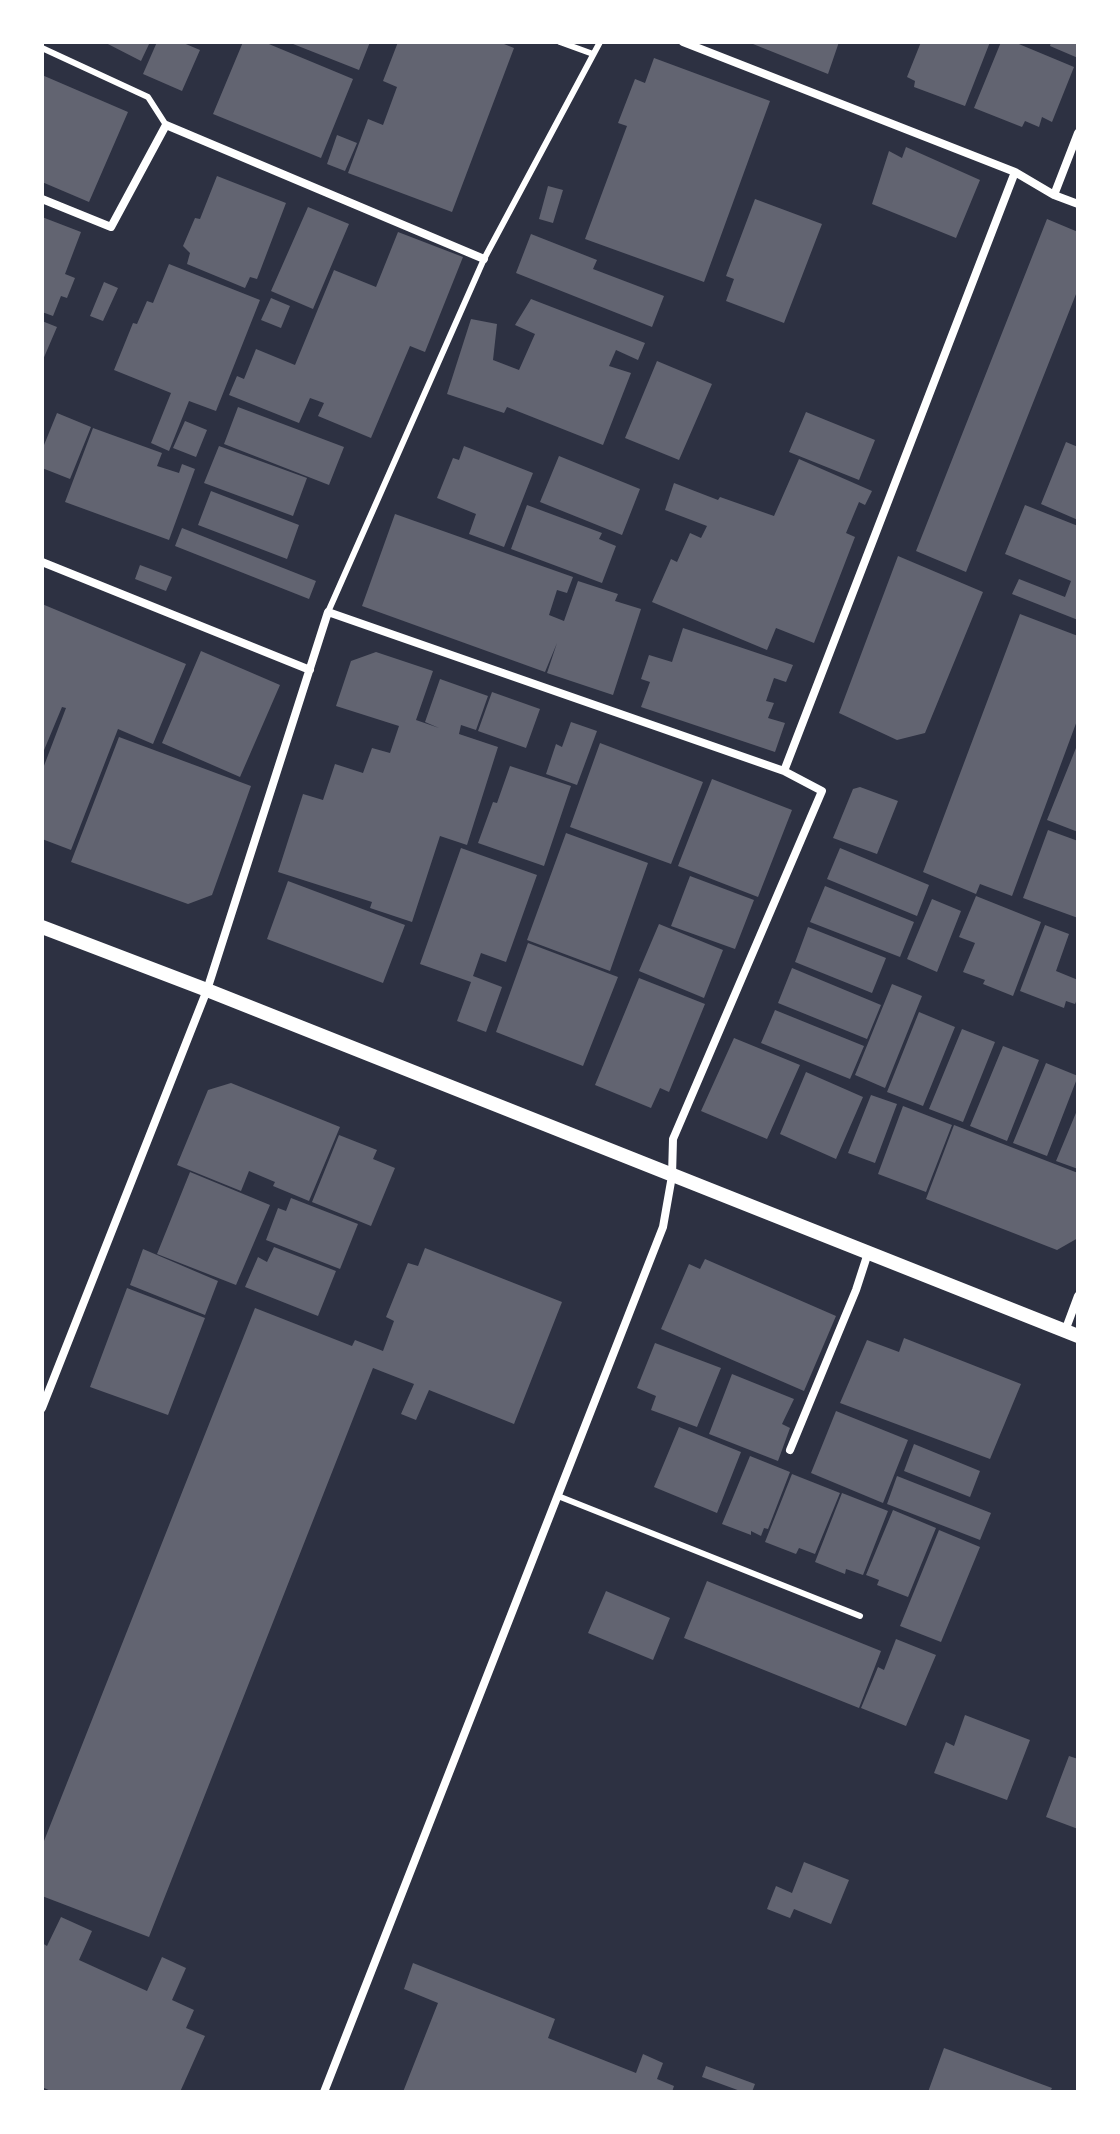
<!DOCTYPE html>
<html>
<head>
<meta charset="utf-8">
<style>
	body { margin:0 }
	#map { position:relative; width:1120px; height:2134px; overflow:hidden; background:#2d3142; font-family:Montserrat,sans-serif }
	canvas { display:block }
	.frame { position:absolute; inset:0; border:44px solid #fff; pointer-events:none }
</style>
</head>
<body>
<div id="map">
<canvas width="1120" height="2134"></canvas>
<div class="frame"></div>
</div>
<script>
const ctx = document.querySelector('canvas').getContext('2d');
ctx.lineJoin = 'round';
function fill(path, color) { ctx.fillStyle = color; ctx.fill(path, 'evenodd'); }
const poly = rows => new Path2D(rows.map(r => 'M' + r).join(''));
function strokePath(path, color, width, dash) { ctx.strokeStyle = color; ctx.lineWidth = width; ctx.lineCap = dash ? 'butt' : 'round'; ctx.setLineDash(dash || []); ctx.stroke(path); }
const building = poly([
	[104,42,150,42,141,61],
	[157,42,181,42,200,50,182,91,143,74],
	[243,42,264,42,353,79,321,158,213,114],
	[288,42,370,42,359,70],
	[398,42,499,42,514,48,452,212,348,173,368,119,383,125,397,87,383,81],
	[748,42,839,42,828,74],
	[921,42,990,42,965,106,914,87,915,81,907,77],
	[1001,42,1014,42,1074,67,1052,122,1042,117,1039,127,1025,121,1022,127,974,108],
	[1051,42,1078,42,1078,58,1050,46],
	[654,58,770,101,704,282,585,239,627,126,618,123,635,79,645,83],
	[42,75,128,112,89,202,42,182],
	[337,135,357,143,345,171,327,164],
	[906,147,980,180,956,238,872,204,889,151,902,158],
	[217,176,286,203,257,279,250,277,245,288,187,264,190,253,183,246,195,218,200,219],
	[548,186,563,190,553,223,539,219],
	[755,199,822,224,784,323,726,301,734,279,726,276],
	[308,207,349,224,313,309,271,291],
	[42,217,81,232,65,274,75,278,67,298,61,296,53,316,42,312],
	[1047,219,1078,232,1078,289,966,572,916,551],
	[398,232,463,257,425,352,410,346,371,438,318,416,324,403,310,398,299,423,229,395,237,376,244,379,256,349,295,365,334,270,376,287],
	[531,234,597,260,593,269,664,296,652,327,516,273],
	[169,264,260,300,216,411,189,401,169,451,151,443,171,393,114,370,133,323,137,324,147,301,153,303],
	[104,282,118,288,103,321,90,316],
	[271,298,290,306,281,328,261,320],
	[531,299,645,343,638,360,616,350,609,366,631,373,603,445,507,407,504,413,447,394,471,319,497,324,493,360,519,370,535,334,515,325],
	[42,321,57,327,42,362],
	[657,361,712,384,679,460,625,438],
	[238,407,344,447,329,485,224,444],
	[806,412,875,440,859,480,789,452],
	[57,413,91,427,70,479,42,468,42,450],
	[185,421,207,430,196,457,173,448],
	[93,428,162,453,157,466,179,473,182,464,195,469,169,540,65,502],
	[1066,442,1078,447,1078,520,1041,504],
	[219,446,307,478,293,516,204,483],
	[464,446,533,473,504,547,469,534,476,514,437,498,453,458,459,460],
	[559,456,640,489,622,535,540,502],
	[799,459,872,491,865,505,859,502,846,533,855,537,814,643,776,628,767,650,652,602,671,559,677,562,690,533,701,538,707,526,665,510,674,483,718,500,720,497,774,516],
	[211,491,299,525,287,559,198,525],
	[527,505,602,533,599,539,616,546,602,583,511,549],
	[1025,505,1078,526,1078,620,1012,594,1019,579,1065,597,1071,581,1005,554],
	[395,514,573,577,567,593,557,590,549,615,564,621,578,581,618,594,615,601,641,609,613,695,547,673,557,643,545,672,362,606],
	[182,528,316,581,309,599,175,546],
	[898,556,983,592,925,733,897,740,839,713],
	[140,565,172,577,166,591,135,579],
	[42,604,186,664,153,744,118,729,71,850,42,839,42,771,66,708,62,707,42,755],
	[1020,614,1078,636,1078,718,1012,896,980,884,976,894,923,872],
	[683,628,793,665,786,682,774,678,766,701,774,703,768,718,785,723,775,752,641,707,650,682,641,679,649,655,672,662],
	[201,651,280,685,240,777,162,743],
	[376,652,433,671,416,720,439,728,425,722,440,679,488,696,476,730,461,725,459,734,498,747,467,845,440,836,412,922,370,908,372,902,278,872,303,794,323,800,335,764,363,773,372,748,390,753,399,726,336,706,351,661],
	[492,692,540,709,526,748,478,731],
	[571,722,597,731,577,785,546,774,556,744,562,747],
	[119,737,251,786,212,895,188,904,71,862],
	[600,743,703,782,671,864,570,827],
	[1078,743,1078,832,1047,820],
	[510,766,571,786,544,866,478,843,493,802,497,803],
	[712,779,792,810,758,897,678,866],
	[860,787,898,801,877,854,833,838,853,789],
	[1048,830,1078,841,1078,918,1023,898],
	[566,833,648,863,610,971,527,940],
	[461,848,537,875,506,962,481,953,473,976,502,987,486,1032,457,1021,471,982,420,964],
	[840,848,929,885,917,916,827,879],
	[690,876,754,900,735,949,671,926],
	[288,881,405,925,383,983,267,939],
	[825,886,914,922,900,957,810,922],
	[976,896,1041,922,1013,996,983,984,985,980,963,972,975,943,959,937],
	[932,899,961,911,937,972,907,959],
	[659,924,723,950,704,998,639,971],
	[1045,925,1069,934,1056,971,1078,980,1078,997,1075,1004,1066,1001,1064,1008,1020,991],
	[808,927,886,958,872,993,795,962],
	[528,943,618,977,583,1066,496,1032],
	[792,968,881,1005,867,1039,778,1003],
	[639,978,705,1004,669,1092,660,1088,651,1108,595,1085],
	[892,984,922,996,885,1088,855,1075],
	[775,1010,864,1046,850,1079,761,1043],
	[919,1012,955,1027,923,1106,887,1092],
	[962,1029,995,1042,963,1122,929,1109],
	[734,1038,800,1065,767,1139,701,1111],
	[1003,1046,1039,1060,1007,1141,970,1126],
	[1046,1063,1078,1076,1047,1156,1013,1143],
	[806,1072,863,1097,836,1159,780,1134],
	[231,1083,340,1127,309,1201,273,1186,275,1182,249,1171,241,1191,177,1165,208,1090],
	[871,1095,897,1104,875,1163,848,1153],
	[903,1106,952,1125,926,1192,878,1174],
	[1078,1108,1078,1169,1056,1161],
	[954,1125,1078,1173,1078,1238,1057,1250,926,1199],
	[339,1135,377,1150,373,1159,395,1168,371,1226,312,1202],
	[190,1172,270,1205,236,1285,157,1254],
	[291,1198,358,1224,340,1269,266,1240,278,1208,286,1211],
	[274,1247,336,1271,318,1316,245,1287,258,1257,267,1262],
	[425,1248,562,1302,514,1424,429,1390,416,1420,401,1414,414,1384,373,1368,149,1937,42,1896,42,1846,255,1308,352,1346,355,1340,383,1351,394,1321,386,1317,408,1263,418,1266],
	[143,1249,218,1281,205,1315,130,1285],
	[705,1259,836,1316,804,1391,661,1329,689,1264,700,1269],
	[127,1288,205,1318,168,1415,90,1387],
	[904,1338,1021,1384,990,1459,840,1403,867,1340,899,1352],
	[655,1343,721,1368,697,1427,651,1410,656,1396,637,1388],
	[732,1374,794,1399,782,1424,790,1428,778,1461,709,1434],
	[836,1411,908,1440,883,1503,811,1473],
	[679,1427,741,1452,717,1513,654,1487],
	[914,1444,980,1471,970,1497,904,1471],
	[750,1456,790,1472,768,1529,764,1528,761,1536,751,1531,751,1535,722,1524],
	[792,1474,840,1493,815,1554,799,1548,796,1554,765,1542],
	[897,1476,991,1513,980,1540,887,1504],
	[842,1493,888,1511,863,1575,846,1569,845,1574,815,1562],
	[893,1510,936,1528,908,1597,877,1585,879,1580,866,1575],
	[939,1530,980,1547,941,1642,900,1626],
	[707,1581,881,1651,859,1708,684,1638],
	[606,1591,670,1618,653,1660,588,1633],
	[896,1639,936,1655,906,1726,861,1708,878,1667,884,1670],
	[965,1715,1030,1740,1007,1800,934,1773,946,1742,954,1746],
	[1069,1756,1078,1759,1078,1829,1046,1817],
	[804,1862,849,1880,831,1924,794,1909,790,1918,767,1909,776,1886,792,1893],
	[61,1917,92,1931,79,1960,147,1991,162,1957,186,1968,172,2000,194,2010,186,2028,205,2036,180,2092,53,2092,42,2087,42,1943,47,1946],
	[413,1963,555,2019,548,2038,636,2073,643,2054,663,2063,657,2079,674,2086,672,2092,403,2092,438,2003,404,1989],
	[944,2048,1052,2088,1050,2092,928,2092],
	[706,2066,755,2084,752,2092,743,2092,702,2077]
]);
const service = poly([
	[560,42,593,54],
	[42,48,148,97,166,125],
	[328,612,484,259,600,42],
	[558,1496,860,1616]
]);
const minor = poly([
	[683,42,1015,172,1054,195,1078,204],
	[1054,195,1078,133],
	[42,199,111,227,166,125,484,259],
	[42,562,310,670],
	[784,771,1015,172],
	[1065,1331,1078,1296],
	[42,1408,207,990,328,612,784,771,822,791,673,1139,672,1176,663,1227,324,2092],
	[790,1450,856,1290,868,1253]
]);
const tertiary = poly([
	[42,927,207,990,1078,1336]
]);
fill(building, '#626471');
strokePath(service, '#fff', 6);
strokePath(minor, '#fff', 8);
strokePath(tertiary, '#fff', 14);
</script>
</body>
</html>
